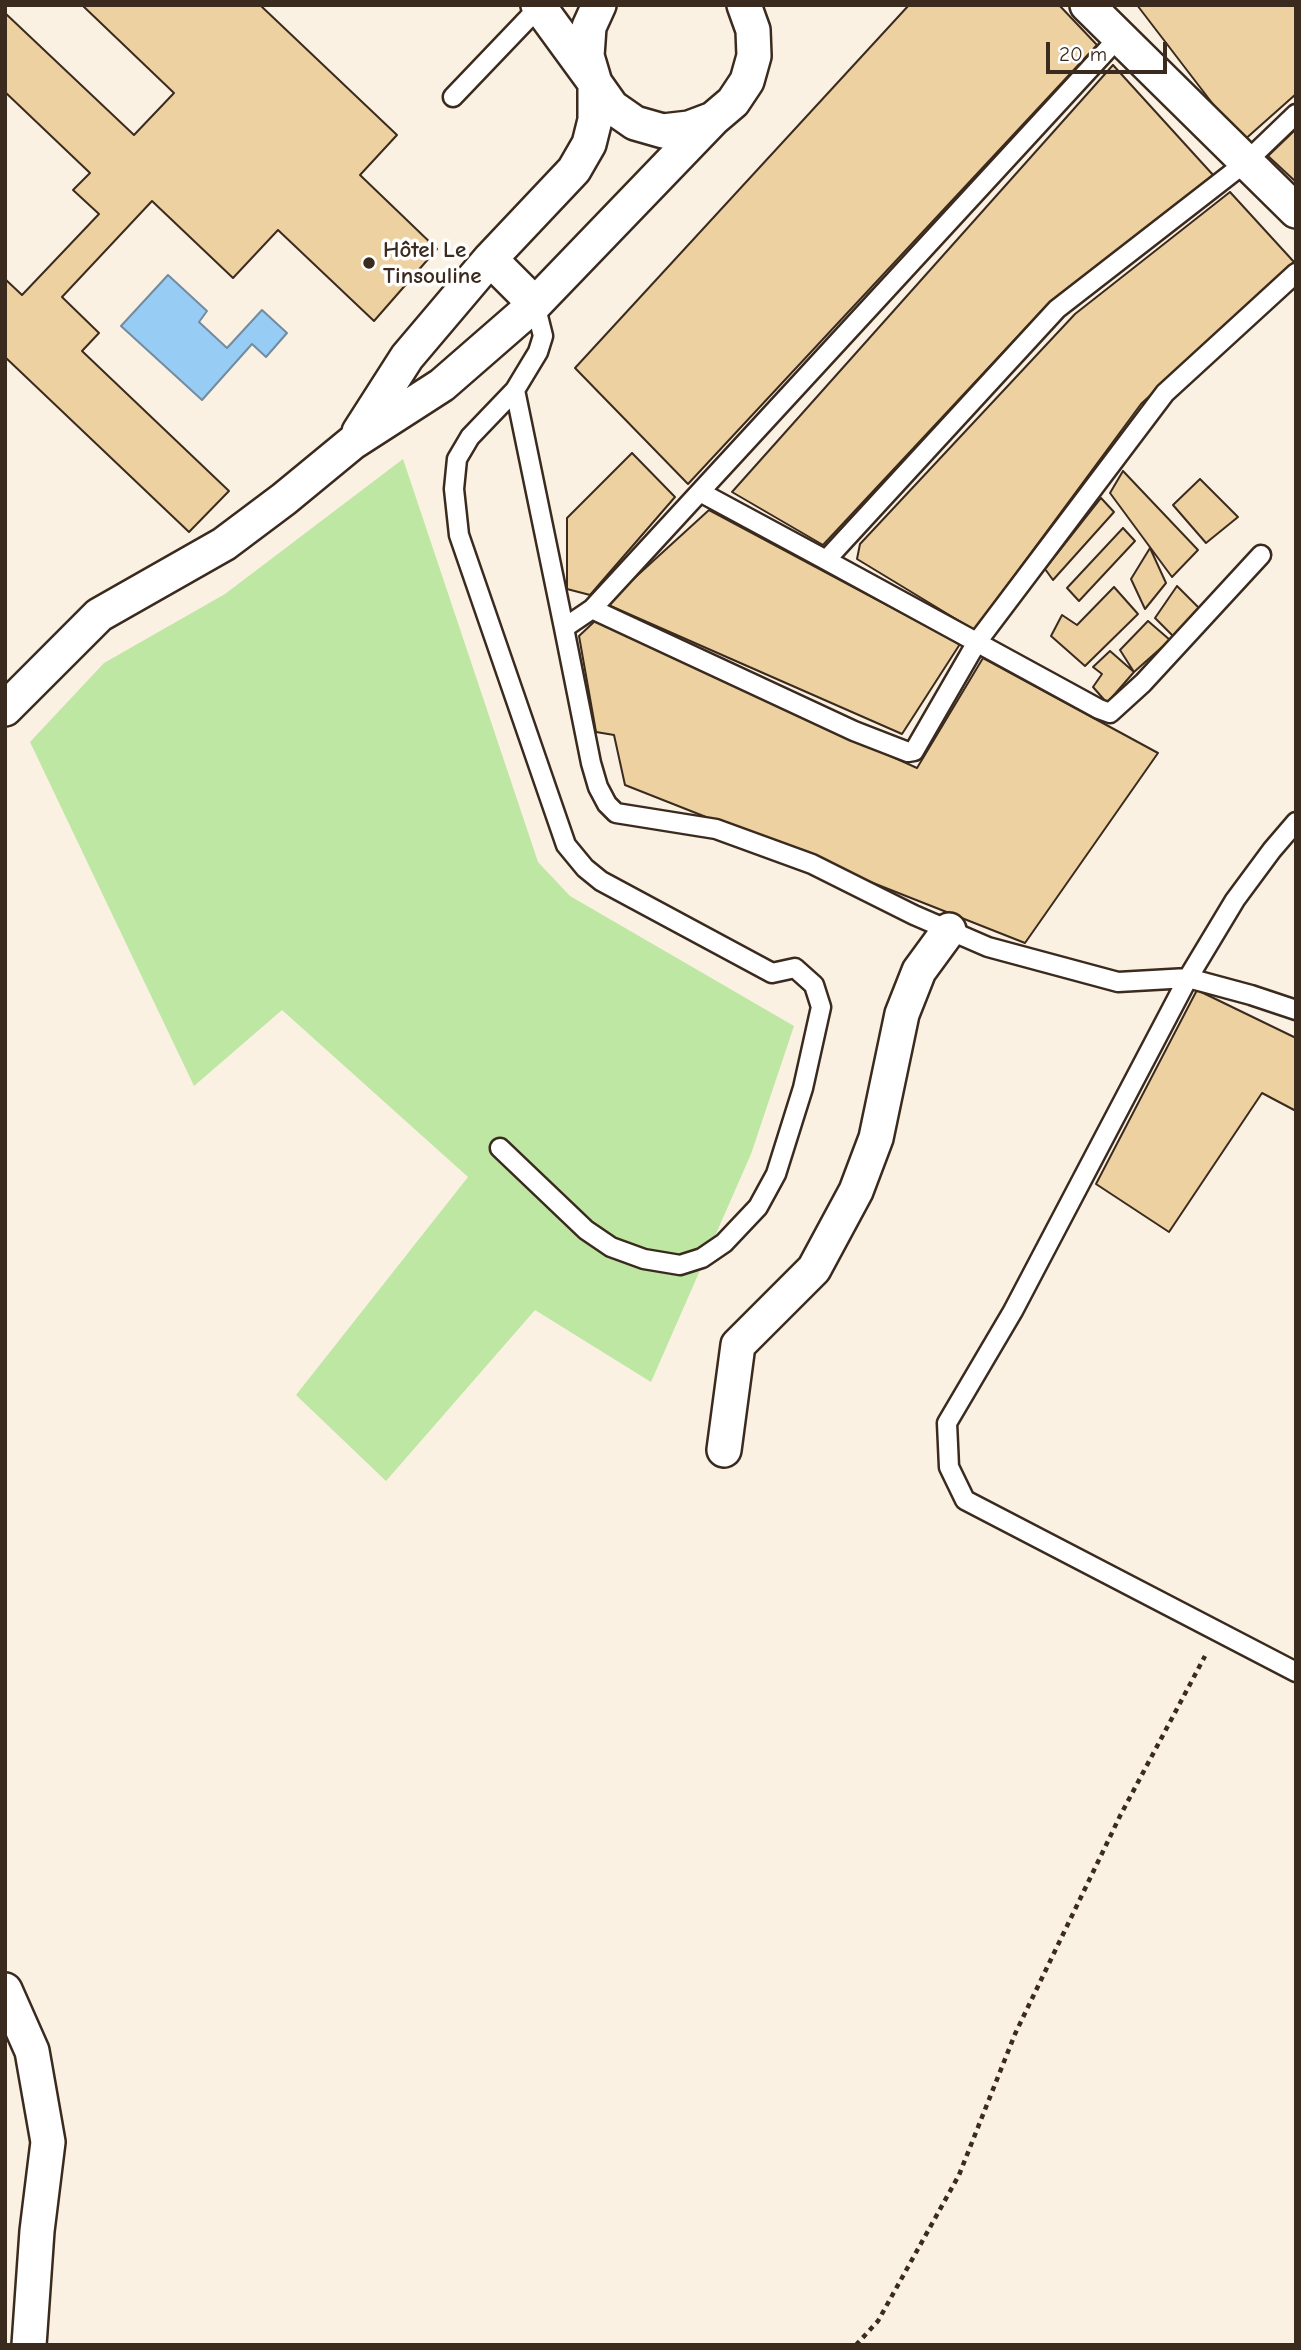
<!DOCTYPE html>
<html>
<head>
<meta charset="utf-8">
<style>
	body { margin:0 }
	#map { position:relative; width:1301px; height:2350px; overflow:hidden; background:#faf1e3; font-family:"Comic Neue",sans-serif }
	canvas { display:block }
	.frame { position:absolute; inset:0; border:7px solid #3b2a1e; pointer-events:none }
	.scale { position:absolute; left:1046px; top:42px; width:121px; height:32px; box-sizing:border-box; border:4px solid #3b2a1e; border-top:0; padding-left:9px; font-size:21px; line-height:24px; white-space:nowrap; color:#3b2a1e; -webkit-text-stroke:5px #fff; paint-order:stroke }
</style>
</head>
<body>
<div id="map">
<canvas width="1301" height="2350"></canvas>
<div class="frame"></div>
<div class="scale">20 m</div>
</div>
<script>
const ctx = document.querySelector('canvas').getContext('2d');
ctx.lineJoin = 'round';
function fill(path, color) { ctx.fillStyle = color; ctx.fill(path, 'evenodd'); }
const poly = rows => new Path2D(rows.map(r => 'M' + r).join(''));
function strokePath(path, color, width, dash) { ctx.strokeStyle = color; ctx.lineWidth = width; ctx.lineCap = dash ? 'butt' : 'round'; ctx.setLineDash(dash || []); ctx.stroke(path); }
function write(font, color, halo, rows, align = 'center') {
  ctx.font = font + ' "Comic Neue",sans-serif'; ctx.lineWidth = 7; ctx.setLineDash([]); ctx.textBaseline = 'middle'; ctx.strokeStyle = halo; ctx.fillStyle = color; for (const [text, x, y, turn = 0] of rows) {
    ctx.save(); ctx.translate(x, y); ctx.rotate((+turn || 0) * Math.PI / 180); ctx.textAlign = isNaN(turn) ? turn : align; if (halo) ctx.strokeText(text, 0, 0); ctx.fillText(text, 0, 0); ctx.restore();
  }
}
const green = poly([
	[403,459,538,862,570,896,794,1026,751,1154,651,1382,535,1310,386,1481,296,1395,468,1177,282,1010,194,1086,30,742,104,663,225,594]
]);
const water = poly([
	[168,275,207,311,199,322,227,348,262,310,287,333,266,357,252,344,202,400,121,326,168,275]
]);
const building = poly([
	[82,5,260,5,397,135,360,175,437,249,374,321,278,230,233,278,152,201,62,297,99,333,82,351,229,491,189,532,5,357,5,279,22,295,99,214,73,190,90,173,5,92,5,13,134,135,174,93,82,5],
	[909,5,1059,5,1097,45,688,484,575,368,909,5],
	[1137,5,1296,5,1296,94,1242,142,1137,5],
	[1113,65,1214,176,1048,304,823,545,732,492,1113,65],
	[1296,129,1296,182,1268,156,1296,129],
	[1230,192,1294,262,1141,404,974,630,857,559,860,544,1075,314,1230,192],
	[632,453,675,497,590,595,567,589,567,518,632,453],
	[1123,471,1198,550,1172,577,1110,493,1123,471],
	[1200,479,1238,517,1206,543,1173,505,1200,479],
	[1101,498,1114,512,1053,580,1045,569,1101,498],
	[709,510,960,644,902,734,606,604,709,510],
	[1123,528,1135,541,1079,601,1067,588,1123,528],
	[1150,548,1166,583,1145,609,1131,579,1150,548],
	[1177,586,1200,609,1175,638,1155,618,1177,586],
	[1114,587,1138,614,1085,666,1051,636,1062,615,1077,625,1114,587],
	[595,621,917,768,983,658,1158,753,1025,943,625,785,614,735,596,732,579,636,595,621],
	[1148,621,1170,640,1134,672,1120,650,1148,621],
	[1110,651,1134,672,1107,703,1093,687,1102,674,1093,667,1110,651],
	[1197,990,1296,1038,1296,1111,1262,1093,1169,1232,1096,1184,1197,990]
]);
const path = poly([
	[856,2345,878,2321,959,2175,1015,2034,1120,1816,1205,1656]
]);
const lane = poly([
	[453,97,539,7],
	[535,304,543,336,538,352,515,390,564,628,592,609,1120,36],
	[700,492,826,560,1057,309,1245,163,1296,114],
	[826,560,1099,709,1110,713,1143,683,1261,555],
	[592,609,854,731,908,752,914,751,977,642,1165,393,1296,273],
	[564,628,591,763,598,787,607,804,616,813,716,829,812,864,914,915,988,947,1118,982,1188,978,1251,995,1296,1010],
	[1296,822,1272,850,1235,900,1188,978,1013,1311,947,1423,949,1467,965,1500,1296,1672],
	[500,1148,586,1230,611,1247,644,1259,680,1265,702,1258,724,1243,758,1207,776,1174,803,1088,821,1007,814,985,795,968,772,973,601,881,585,868,566,845,459,535,454,489,457,459,470,437,515,390]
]);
const street = poly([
	[599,5,589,27,587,56,595,83,612,107,635,123,663,131,689,128,713,119,733,102,747,81,754,56,753,30,744,5],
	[1087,5,1296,211],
	[490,259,535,304],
	[359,432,407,357,490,259,574,170,589,144,595,120,595,83,538,5],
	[5,709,99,615,224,544,284,499,352,443,442,385,535,304,713,119],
	[724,1450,738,1345,814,1269,856,1191,876,1138,902,1014,919,971,949,930],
	[5,1990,32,2051,48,2142,37,2231,29,2345]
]);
const markers = [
	[369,263,7,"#3b2a1e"]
];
const poiNames = [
	["Hôtel Le",383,250],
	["Tinsouline",383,276]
];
fill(green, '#bde7a3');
fill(water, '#97ccf5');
strokePath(water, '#728b9f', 2);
fill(building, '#edd1a1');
strokePath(building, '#3b2a1e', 2);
strokePath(lane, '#3b2a1e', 23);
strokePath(street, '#3b2a1e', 38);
strokePath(path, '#3b2a1e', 4.5, [5, 5]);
strokePath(lane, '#fff', 18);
strokePath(street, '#fff', 33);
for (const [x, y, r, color] of markers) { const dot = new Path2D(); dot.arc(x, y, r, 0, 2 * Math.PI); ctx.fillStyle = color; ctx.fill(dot); strokePath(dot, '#fff', 2.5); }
write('bold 23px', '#3b2a1e', '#fff', poiNames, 'left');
</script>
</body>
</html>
